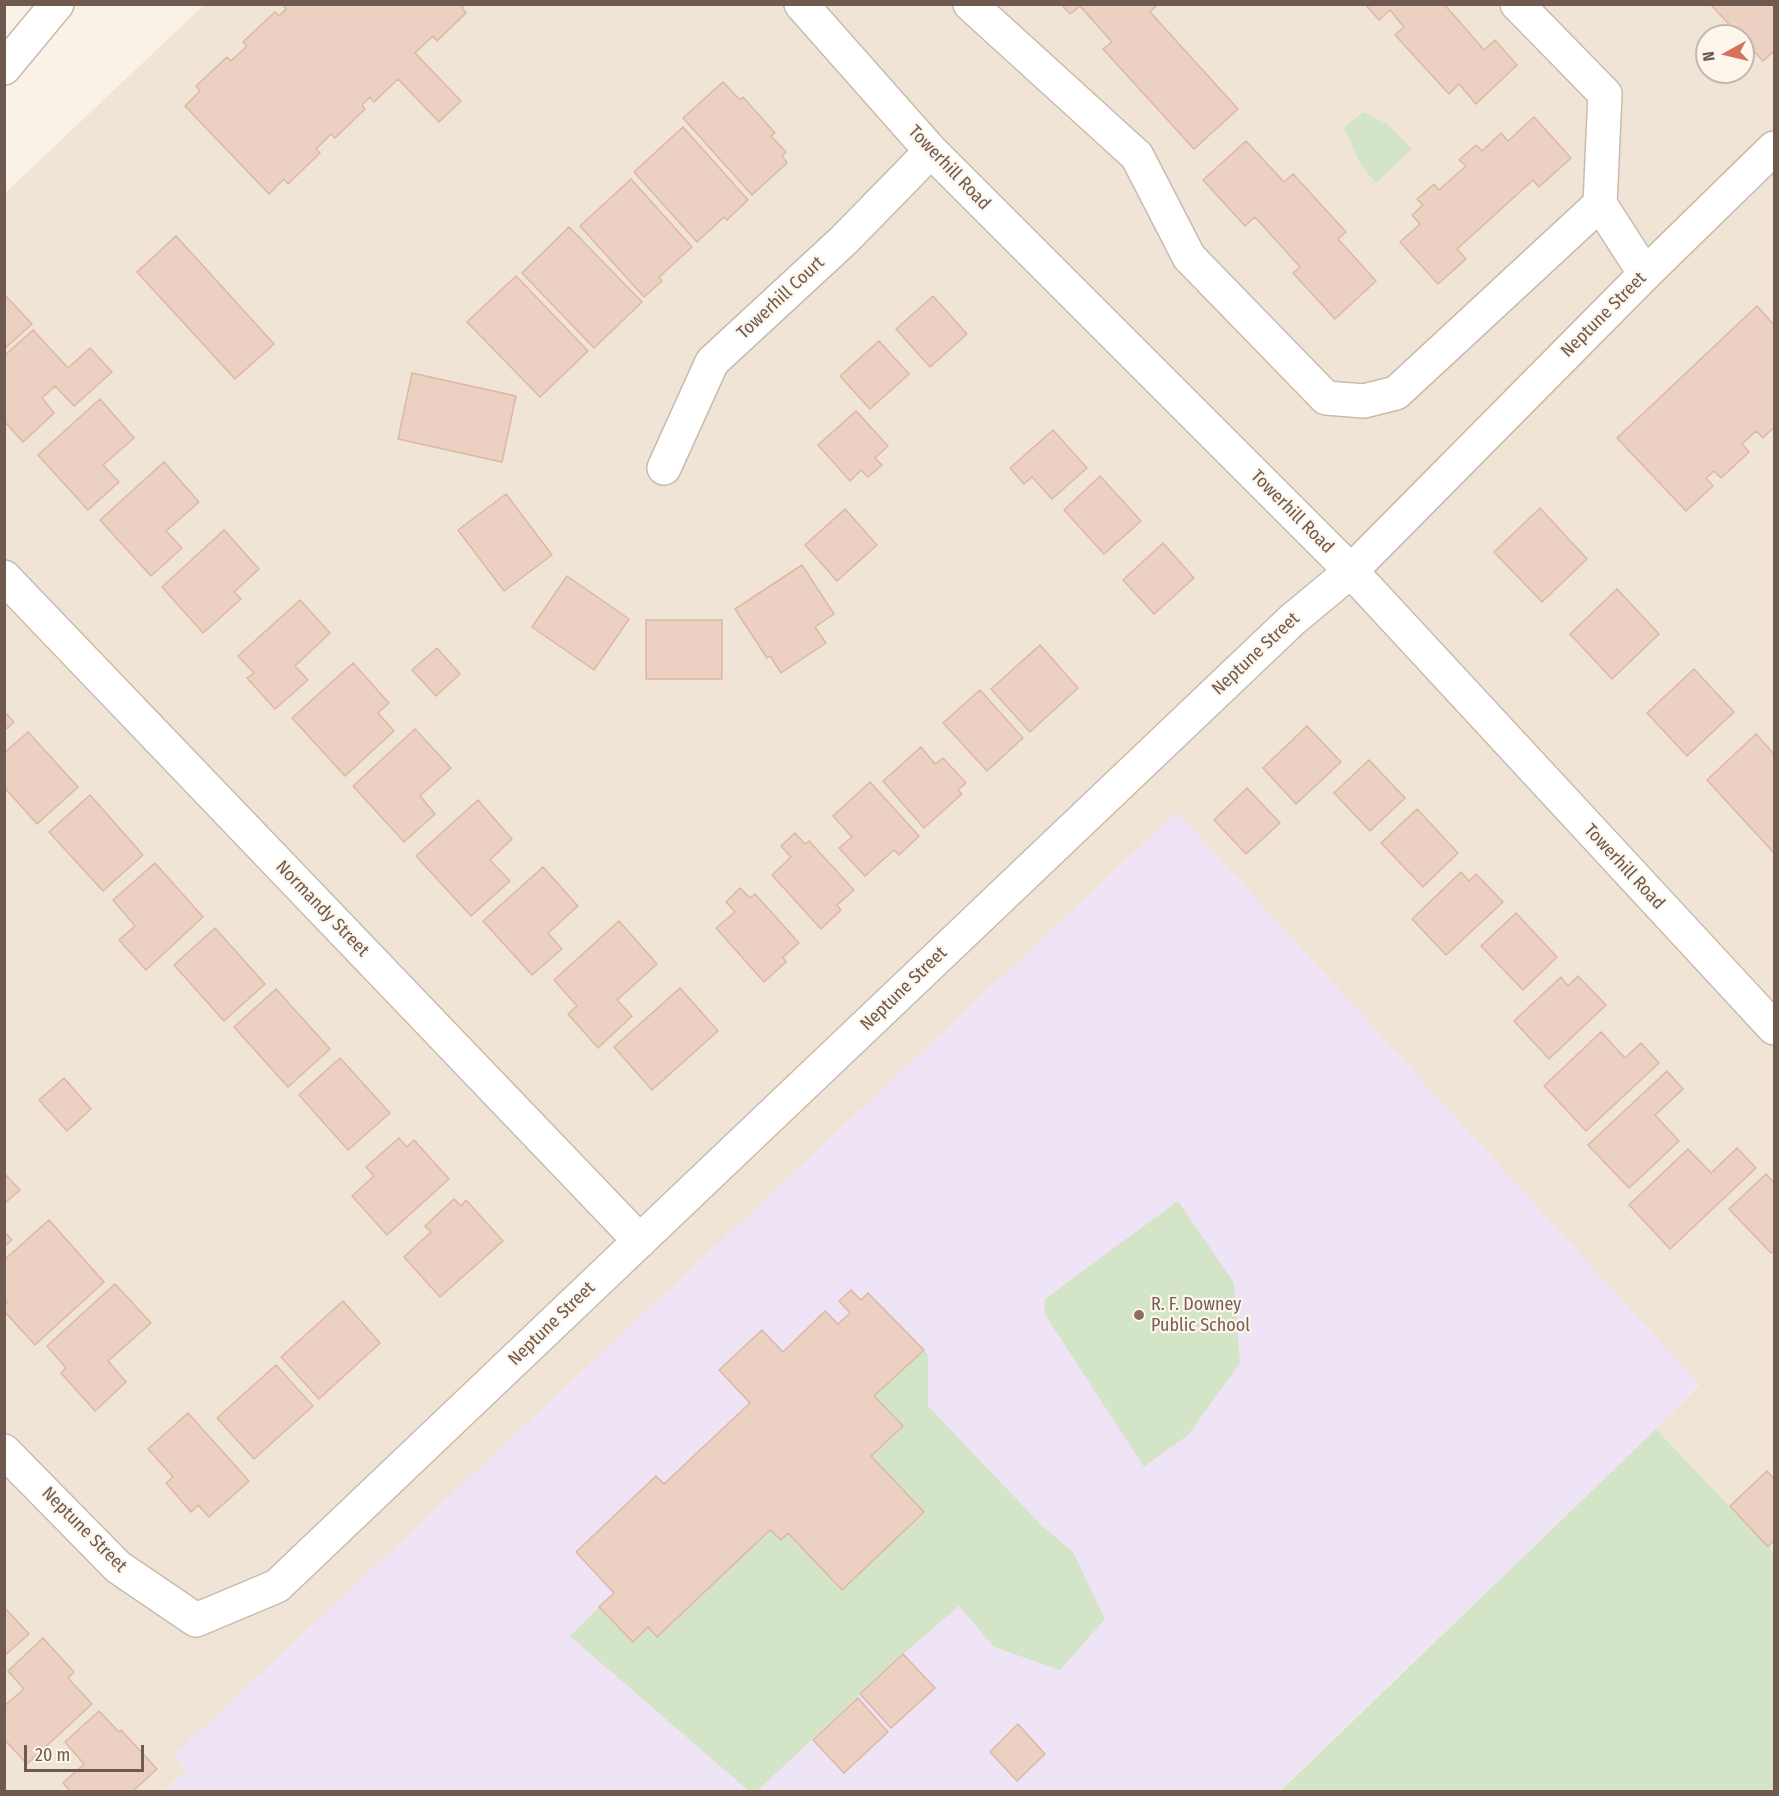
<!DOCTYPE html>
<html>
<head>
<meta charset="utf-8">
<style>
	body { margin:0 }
	#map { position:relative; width:1779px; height:1796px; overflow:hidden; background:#faf2e7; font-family:"Fira Sans Condensed",sans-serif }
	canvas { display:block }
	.frame { position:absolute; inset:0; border:6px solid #70594e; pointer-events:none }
	.north { position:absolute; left:1695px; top:24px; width:60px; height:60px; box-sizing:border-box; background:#fdf6ed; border:2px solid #c5b7ad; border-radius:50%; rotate:262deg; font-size:16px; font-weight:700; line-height:24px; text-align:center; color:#70594e }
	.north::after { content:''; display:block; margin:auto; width:21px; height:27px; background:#d5735b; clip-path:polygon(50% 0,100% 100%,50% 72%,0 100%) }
	.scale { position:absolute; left:24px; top:1745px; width:120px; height:27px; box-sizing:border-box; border:3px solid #70594e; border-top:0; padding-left:8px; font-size:18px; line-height:21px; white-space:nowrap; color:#70594e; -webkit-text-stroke:4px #fdf6ed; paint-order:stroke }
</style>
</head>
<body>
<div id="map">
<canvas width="1779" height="1796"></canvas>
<div class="frame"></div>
<div class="north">N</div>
<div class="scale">20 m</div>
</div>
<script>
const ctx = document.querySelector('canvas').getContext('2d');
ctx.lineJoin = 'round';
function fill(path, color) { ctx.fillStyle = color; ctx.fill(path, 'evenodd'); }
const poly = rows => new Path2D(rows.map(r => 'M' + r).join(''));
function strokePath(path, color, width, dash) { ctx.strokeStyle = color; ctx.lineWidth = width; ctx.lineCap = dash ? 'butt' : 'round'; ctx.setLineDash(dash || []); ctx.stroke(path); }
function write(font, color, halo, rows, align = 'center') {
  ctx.font = font + ' "Fira Sans Condensed",sans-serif'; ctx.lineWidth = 4.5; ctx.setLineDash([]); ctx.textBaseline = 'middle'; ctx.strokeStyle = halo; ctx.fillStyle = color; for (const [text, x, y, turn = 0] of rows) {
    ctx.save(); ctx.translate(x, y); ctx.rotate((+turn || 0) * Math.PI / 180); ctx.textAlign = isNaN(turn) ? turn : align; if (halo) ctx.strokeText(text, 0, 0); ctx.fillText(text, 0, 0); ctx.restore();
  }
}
const residential = poly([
	[204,5,1774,5,1774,1553,1656,1429,1699,1385,1177,812,175,1755,186,1771,164,1791,5,1792,5,193],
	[1707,36,1743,36,1743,72,1707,72]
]);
const education = poly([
	[1177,812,1699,1384,1656,1429,1279,1791,164,1792,186,1771,174,1755]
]);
const green = poly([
	[1363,112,1386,123,1412,149,1376,183,1361,165,1344,128],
	[1178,1201,1234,1283,1240,1363,1188,1435,1144,1467,1044,1313,1045,1299],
	[924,1350,928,1355,928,1406,1042,1526,1073,1552,1105,1619,1060,1670,994,1647,959,1606,903,1654,756,1792,749,1791,570,1636,599,1607,632,1642,648,1627,657,1637,770,1530,781,1540,788,1533,842,1589,924,1512,871,1456,903,1426,874,1396],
	[1656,1429,1774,1553,1774,1791,1279,1792]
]);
const building = poly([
	[282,4,465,4,462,8,466,13,437,41,433,36,415,53,461,101,439,122,398,79,374,102,370,97,362,105,365,109,335,138,331,134,316,149,320,153,288,184,284,179,269,194,185,106,200,91,196,86,227,57,231,61,247,46,243,42,275,12,279,16,286,9,282,4],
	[1061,4,1158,4,1150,12,1238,109,1194,149,1103,49,1112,42,1080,6,1070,14,1061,4],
	[1365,4,1444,4,1484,50,1495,40,1517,65,1476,104,1459,84,1449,94,1395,35,1404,27,1390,10,1379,20,1365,4],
	[1710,4,1774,4,1774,51,1763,61,1743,39,1743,36,1740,36,1710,4],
	[723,82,740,100,743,97,775,133,771,136,786,152,782,156,787,163,752,195,683,118,723,82],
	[1534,117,1571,158,1539,187,1533,180,1457,249,1466,259,1438,284,1400,242,1420,224,1412,215,1423,205,1417,199,1434,184,1439,190,1466,166,1459,160,1476,145,1482,151,1501,133,1508,141,1534,117],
	[683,127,748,200,727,220,724,217,697,242,634,172,683,127],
	[1246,141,1284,182,1293,174,1346,232,1338,239,1376,281,1335,319,1293,273,1300,267,1255,217,1245,226,1203,180,1246,141],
	[631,179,692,247,659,277,662,281,644,297,580,226,631,179],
	[569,227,642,302,594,348,522,273,569,227],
	[176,236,274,344,235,379,137,272,176,236],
	[516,276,588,351,540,397,467,322,516,276],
	[4,294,32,324,4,349,4,294],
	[933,296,967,334,930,367,896,329,933,296],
	[1757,306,1774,325,1774,427,1763,438,1756,431,1742,444,1749,452,1721,478,1714,471,1706,478,1713,486,1686,511,1617,438,1757,306],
	[33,330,68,368,90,348,112,372,74,406,55,386,42,398,54,413,23,442,4,421,4,356,33,330],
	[879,341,909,374,870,409,840,376,879,341],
	[412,373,516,396,502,462,398,439,412,373],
	[100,399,134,438,103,465,119,482,88,510,38,455,100,399],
	[856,411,888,446,875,458,882,465,868,477,861,470,850,481,818,445,856,411],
	[1053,430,1087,468,1052,499,1032,477,1024,484,1010,468,1053,430],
	[164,462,199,502,166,531,182,548,151,576,100,520,164,462],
	[1100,476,1141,521,1104,554,1064,510,1100,476],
	[506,494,552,555,504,591,458,530,506,494],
	[1540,508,1587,559,1542,602,1494,552,1540,508],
	[845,509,877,545,837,581,805,545,845,509],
	[224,530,259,569,234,592,241,599,203,633,162,587,224,530],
	[1163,543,1194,578,1154,614,1123,580,1163,543],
	[802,565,834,614,815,627,826,643,781,673,770,656,767,658,735,609,802,565],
	[567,576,629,619,594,670,532,627,567,576],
	[1617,589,1659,634,1612,679,1570,634,1617,589],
	[300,600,330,633,295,666,308,680,275,709,247,678,254,673,238,656,300,600],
	[646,620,722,620,722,679,646,679,646,620],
	[1040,645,1078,688,1030,732,991,689,1040,645],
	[437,648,460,674,436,696,412,670,437,648],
	[353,663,389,703,378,713,394,731,345,776,292,718,353,663],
	[1694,669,1734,712,1687,756,1647,713,1694,669],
	[980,690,1023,738,987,771,943,723,980,690],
	[4,711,14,722,4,731,4,711],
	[1307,726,1341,762,1296,804,1263,768,1307,726],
	[415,729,451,768,420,796,435,814,404,842,353,786,415,729],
	[28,732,78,787,37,824,4,787,4,753,28,732],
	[1756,734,1774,754,1774,853,1707,780,1756,734],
	[921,747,935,764,943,758,966,783,958,790,962,794,924,828,883,781,921,747],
	[1369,760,1405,798,1370,831,1334,793,1369,760],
	[870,782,919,836,899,855,894,850,865,876,839,848,852,837,833,816,870,782],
	[1247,788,1280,823,1246,854,1214,820,1247,788],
	[90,795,143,855,103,891,49,832,90,795],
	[478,800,512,839,490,860,510,881,471,916,416,856,478,800],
	[1417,809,1458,853,1423,887,1381,843,1417,809],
	[795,833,805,844,809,841,854,890,837,905,841,910,821,929,772,875,791,857,781,846,795,833],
	[155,863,203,917,146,970,119,940,135,926,113,900,155,863],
	[543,867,578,906,548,933,562,949,532,975,483,921,543,867],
	[1461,872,1469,881,1476,874,1503,902,1446,955,1412,919,1461,872],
	[740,888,750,898,755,894,799,943,783,957,786,962,764,982,716,928,735,912,726,902,740,888],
	[1516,913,1557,957,1523,990,1481,946,1516,913],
	[619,921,657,964,617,1000,632,1016,598,1048,568,1014,577,1006,554,980,619,921],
	[215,928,265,984,224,1021,174,965,215,928],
	[1578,976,1606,1005,1549,1059,1514,1021,1561,977,1568,986,1578,976],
	[680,988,718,1031,652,1090,614,1047,680,988],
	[276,989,330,1049,288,1087,234,1027,276,989],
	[1601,1032,1625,1058,1641,1043,1659,1063,1586,1131,1544,1086,1601,1032],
	[340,1058,390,1113,348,1150,299,1095,340,1058],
	[1667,1071,1683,1089,1655,1115,1679,1141,1629,1188,1588,1145,1667,1071],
	[64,1078,91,1109,67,1131,39,1100,64,1078],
	[399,1138,407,1147,414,1140,449,1179,387,1235,352,1196,374,1176,366,1167,399,1138],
	[1737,1148,1756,1168,1670,1249,1629,1205,1688,1149,1711,1173,1737,1148],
	[4,1173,20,1190,4,1204,4,1173],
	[1766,1174,1774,1183,1774,1251,1771,1253,1729,1209,1766,1174],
	[454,1199,461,1206,466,1200,503,1241,440,1297,404,1257,431,1232,425,1226,454,1199],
	[49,1220,104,1282,35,1345,4,1311,4,1305,8,1302,4,1298,4,1260,49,1220],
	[4,1231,12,1240,4,1247,4,1231],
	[115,1284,151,1323,108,1361,126,1382,95,1411,61,1373,66,1368,47,1346,115,1284],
	[851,1290,861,1300,868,1293,924,1350,874,1396,903,1426,871,1456,924,1512,842,1590,788,1533,781,1540,770,1530,657,1637,648,1627,633,1642,599,1607,614,1593,576,1552,656,1476,664,1484,750,1403,719,1370,762,1330,783,1352,825,1311,838,1324,850,1313,839,1301,851,1290],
	[343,1301,380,1343,319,1399,281,1357,343,1301],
	[276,1365,313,1406,254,1459,217,1418,276,1365],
	[188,1413,249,1481,209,1517,198,1505,191,1512,166,1483,173,1477,148,1449,188,1413],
	[1767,1471,1774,1479,1774,1540,1768,1547,1730,1506,1767,1471],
	[4,1607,29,1634,4,1656,4,1607],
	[43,1638,74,1672,68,1678,92,1704,27,1764,4,1739,4,1706,24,1689,8,1671,43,1638],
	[903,1654,935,1688,891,1728,860,1694,903,1654],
	[858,1698,888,1732,844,1773,813,1740,858,1698],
	[99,1711,119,1732,121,1730,157,1769,132,1792,71,1792,63,1783,84,1764,65,1742,99,1711],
	[1018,1724,1045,1754,1017,1781,990,1752,1018,1724]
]);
const minor = poly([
	[801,4,931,151,1351,571,1774,1028],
	[970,4,1137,156,1189,257,1326,398,1364,401,1396,393,1600,204],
	[1517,4,1605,94,1600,204,1645,274],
	[4,68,57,4],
	[664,468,712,362,844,240,931,151],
	[4,577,640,1241],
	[4,1451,118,1567,196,1620,277,1586,1292,620,1351,571,1645,274,1774,148]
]);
const markers = [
	[1139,1315,6,"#8d6e63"]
];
const streetNames = [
	["Towerhill Road",949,168,46],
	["Towerhill Court",781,298,-43],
	["Neptune Street",1604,315,-45],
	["Towerhill Road",1292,512,45],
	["Neptune Street",1256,654,-43],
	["Towerhill Road",1624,867,47],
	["Normandy Street",322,909,46],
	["Neptune Street",904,989,-44],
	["Neptune Street",552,1324,-44],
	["Neptune Street",84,1530,45]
];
const educationNames = [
	["R. F. Downey",1151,1305],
	["Public School",1151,1326]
];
fill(residential, '#f0e4d6');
fill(education, '#efe3f6');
fill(green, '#d4e5c7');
fill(building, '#ecd1c2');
strokePath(building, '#dcb8a4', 1.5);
strokePath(minor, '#cabaae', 36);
strokePath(minor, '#fff', 33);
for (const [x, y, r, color] of markers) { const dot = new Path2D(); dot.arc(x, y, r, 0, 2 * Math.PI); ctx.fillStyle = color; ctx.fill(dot); strokePath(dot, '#fdf6ed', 2); }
write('18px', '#70594e', '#fdf6ed', streetNames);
write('18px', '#785e54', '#fdf6ed', educationNames, 'left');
</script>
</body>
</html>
